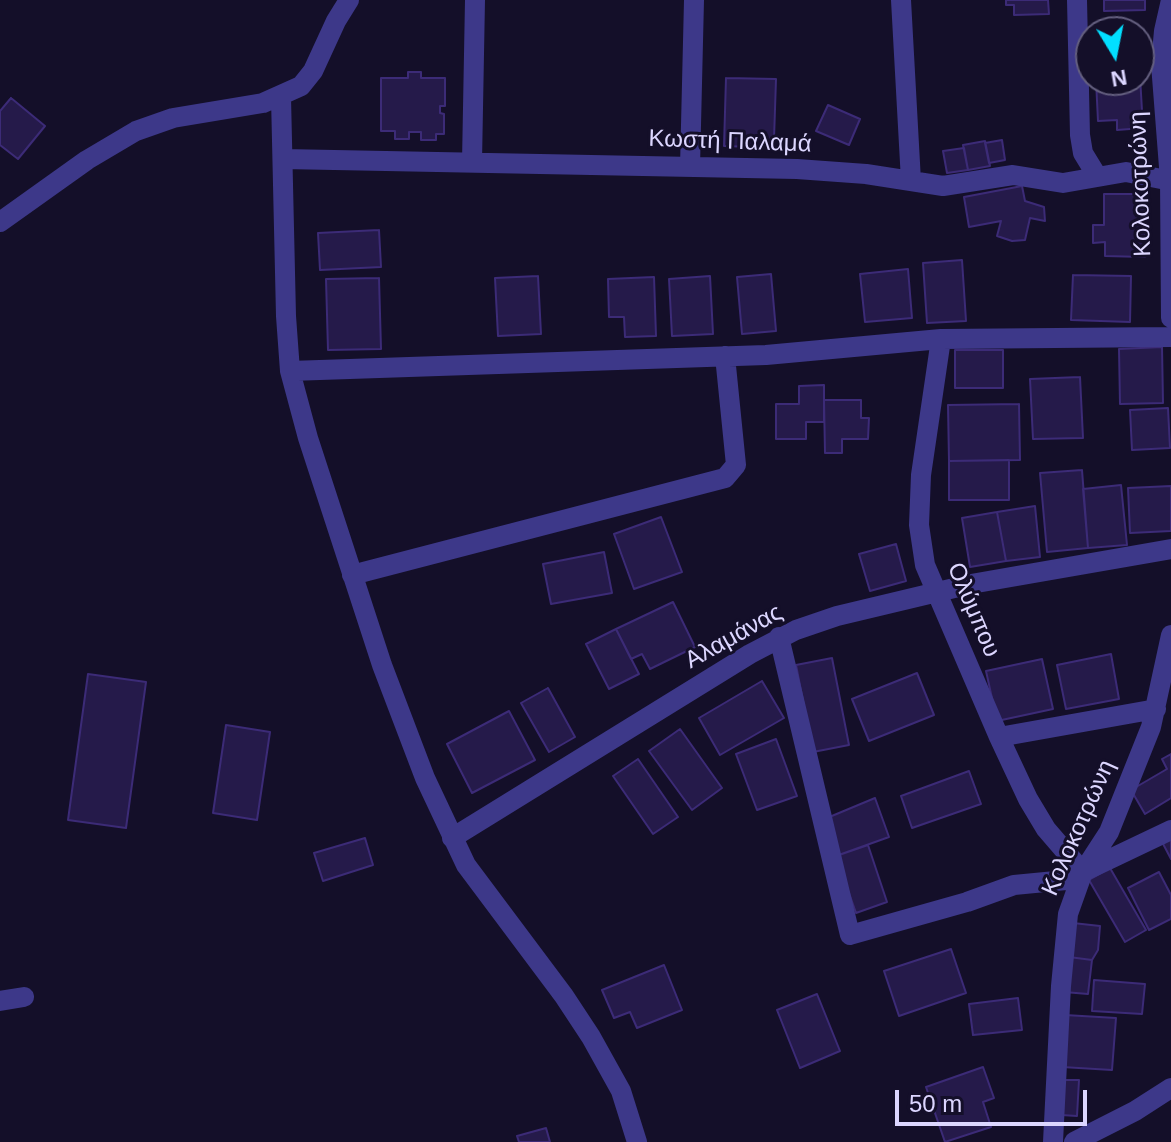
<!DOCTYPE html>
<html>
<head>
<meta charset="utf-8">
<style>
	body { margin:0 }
	#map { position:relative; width:1171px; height:1142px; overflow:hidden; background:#140f29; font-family:Arial,sans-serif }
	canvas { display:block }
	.north { position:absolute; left:1075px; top:16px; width:80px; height:80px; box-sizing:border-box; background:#140f29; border:2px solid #645f7f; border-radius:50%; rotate:170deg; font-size:22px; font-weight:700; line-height:32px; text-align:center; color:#dcd6ff }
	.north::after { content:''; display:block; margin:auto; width:28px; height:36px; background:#02dfff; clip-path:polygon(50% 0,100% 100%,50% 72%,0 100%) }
	.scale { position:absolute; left:895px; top:1090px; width:192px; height:36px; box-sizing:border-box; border:4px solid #dcd6ff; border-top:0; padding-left:10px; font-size:24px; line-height:28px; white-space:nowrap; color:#dcd6ff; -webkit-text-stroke:6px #140f29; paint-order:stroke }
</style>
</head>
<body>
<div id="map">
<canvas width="1171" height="1142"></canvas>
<div class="north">N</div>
<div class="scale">50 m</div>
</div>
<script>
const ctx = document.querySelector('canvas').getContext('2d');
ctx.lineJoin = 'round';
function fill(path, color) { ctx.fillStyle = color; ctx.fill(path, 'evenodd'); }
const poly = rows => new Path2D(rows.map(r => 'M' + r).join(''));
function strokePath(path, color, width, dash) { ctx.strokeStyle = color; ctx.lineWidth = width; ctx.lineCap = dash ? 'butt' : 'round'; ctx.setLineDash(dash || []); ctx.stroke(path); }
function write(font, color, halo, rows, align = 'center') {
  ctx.font = font + ' Arial,sans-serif'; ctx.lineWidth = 6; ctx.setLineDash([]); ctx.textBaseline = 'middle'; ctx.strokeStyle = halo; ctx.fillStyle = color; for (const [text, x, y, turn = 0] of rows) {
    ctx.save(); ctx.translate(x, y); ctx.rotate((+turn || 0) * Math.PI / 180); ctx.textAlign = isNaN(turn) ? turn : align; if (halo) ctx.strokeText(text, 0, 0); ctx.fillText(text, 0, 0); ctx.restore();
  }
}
const building = poly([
	[1006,0,1048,0,1049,14,1014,15,1014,5,1006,5,1006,0],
	[1104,0,1145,0,1145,10,1104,11,1104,0],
	[1139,59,1143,128,1117,130,1117,120,1098,121,1096,80,1139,80,1139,59],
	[408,72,421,72,421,78,445,78,445,106,440,106,440,113,444,114,444,134,436,134,436,140,421,140,421,132,409,132,409,139,395,139,395,131,381,131,381,78,408,78,408,72],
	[726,78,776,79,774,139,754,138,753,147,724,146,726,78],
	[11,98,45,126,18,159,0,145,0,111,11,98],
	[828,105,860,119,849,145,816,131,828,105],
	[1002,140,1005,160,989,163,985,143,1002,140],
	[985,141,990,166,968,170,963,145,985,141],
	[964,148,968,170,947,173,943,151,964,148],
	[1022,186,1025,201,1044,207,1045,221,1030,218,1025,240,1012,241,997,236,1001,221,969,227,964,197,1022,186],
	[1104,194,1145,194,1145,257,1105,256,1105,242,1093,243,1093,225,1104,225,1104,194],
	[379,230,381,267,320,270,318,233,379,230],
	[962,260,966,321,927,323,923,263,962,260],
	[908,269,912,318,865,322,860,274,908,269],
	[771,274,776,331,742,334,737,277,771,274],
	[1073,275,1131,276,1130,322,1071,320,1073,275],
	[538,276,541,334,498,336,495,278,538,276],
	[710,276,713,334,672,336,669,279,710,276],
	[654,277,656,336,625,337,624,317,609,317,608,279,654,277],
	[379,278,381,349,328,350,326,279,379,278],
	[1162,347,1163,403,1120,404,1119,349,1162,347],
	[955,350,1003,350,1003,388,955,388,955,350],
	[1080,377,1083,438,1033,439,1030,379,1080,377],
	[824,385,824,422,806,422,806,439,776,439,776,404,799,404,799,386,824,385],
	[824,400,861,400,861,418,869,418,868,439,842,439,842,453,825,453,824,400],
	[1019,404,1020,460,949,461,948,405,1019,404],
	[1168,408,1170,448,1132,450,1130,410,1168,408],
	[1009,460,1009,500,949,500,949,461,1009,460],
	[1082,470,1088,548,1047,552,1040,473,1082,470],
	[1121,485,1127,545,1088,548,1083,489,1121,485],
	[1171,486,1171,531,1130,533,1128,488,1171,486],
	[1035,506,1040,557,1006,561,997,512,1035,506],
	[997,512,1006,561,970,567,962,518,997,512],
	[661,517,682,572,634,589,614,534,661,517],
	[896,544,906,581,870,591,859,554,896,544],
	[604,552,612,593,551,604,543,564,604,552],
	[673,602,695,647,650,669,642,654,631,659,616,629,673,602],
	[616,629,639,674,609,689,586,644,616,629],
	[1111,654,1119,699,1066,709,1057,665,1111,654],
	[832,658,849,745,813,752,796,665,832,658],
	[1042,659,1053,709,997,721,986,671,1042,659],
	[917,673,934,715,869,741,852,699,917,673],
	[88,674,146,682,126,828,68,820,88,674],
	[762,681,784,718,720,755,699,718,762,681],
	[548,688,575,737,549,752,521,703,548,688],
	[509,711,535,760,472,793,447,744,509,711],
	[226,725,270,732,257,820,213,813,226,725],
	[680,729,722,788,692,810,649,751,680,729],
	[776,739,797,796,757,810,736,754,776,739],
	[1171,754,1171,798,1145,814,1131,790,1167,769,1162,759,1171,754],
	[638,759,678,817,653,834,613,776,638,759],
	[969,771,981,804,912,828,901,796,969,771],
	[875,798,889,837,836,856,827,818,875,798],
	[1171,834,1171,859,1161,840,1171,834],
	[365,838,373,865,323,881,314,853,365,838],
	[868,845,887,902,856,913,836,856,868,845],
	[1110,868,1146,930,1125,942,1089,880,1110,868],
	[1159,872,1171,895,1171,919,1149,930,1128,888,1159,872],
	[1073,923,1100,926,1098,950,1092,960,1069,957,1073,923],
	[951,949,966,993,899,1016,884,971,951,949],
	[1069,957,1092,960,1088,994,1064,992,1069,957],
	[664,965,682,1010,637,1028,630,1012,614,1018,602,990,664,965],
	[1094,980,1145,984,1142,1014,1092,1011,1094,980],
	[817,994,840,1051,800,1068,777,1010,817,994],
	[1018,998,1022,1030,973,1035,969,1004,1018,998],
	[1065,1015,1116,1018,1112,1070,1062,1067,1065,1015],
	[983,1067,994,1098,983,1102,991,1127,945,1142,926,1087,983,1067],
	[1062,1080,1079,1080,1077,1116,1061,1115,1062,1080],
	[546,1128,550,1142,519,1142,517,1136,546,1128]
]);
const minor = poly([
	[901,0,911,181],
	[1077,0,1080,135,1083,153,1097,176],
	[1171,0,1164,31,1161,64,1170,180,1171,318],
	[281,97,286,316,290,371,308,438,382,665,425,778,466,865,564,996,591,1037,621,1091,637,1142],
	[283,159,797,169,866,174,943,186,1013,175,1063,183,1126,172,1171,181],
	[472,162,475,0],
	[690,167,694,0],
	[0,222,87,160,136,131,173,118,263,103,301,86,313,71,336,21,349,0],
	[941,339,921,475,919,525,925,565,999,737,1028,799,1046,829,1083,872],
	[290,371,766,355,941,339,1171,337],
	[352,575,725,478,736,465,725,356],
	[779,637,850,935,967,902,1014,885,1066,880,1171,830],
	[999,737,1156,709],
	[452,838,750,654,796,630,837,616,971,584,1171,549],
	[0,1001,24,997],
	[1053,1142,1061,986,1068,914,1083,872,1109,832,1151,727,1171,635],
	[1074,1142,1135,1111,1171,1088]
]);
const streetNames = [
	["Κωστή Παλαμά",730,142,2],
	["Κολοκοτρώνη",1141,184,-92],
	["Ολύμπου",973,610,67],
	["Αλαμάνας",734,637,-29],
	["Κολοκοτρώνη",1079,828,-66]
];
fill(building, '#251a4a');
strokePath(building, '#3c2b77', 2);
strokePath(minor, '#3d3889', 20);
write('24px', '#dcd6ff', '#140f29', streetNames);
</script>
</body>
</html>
